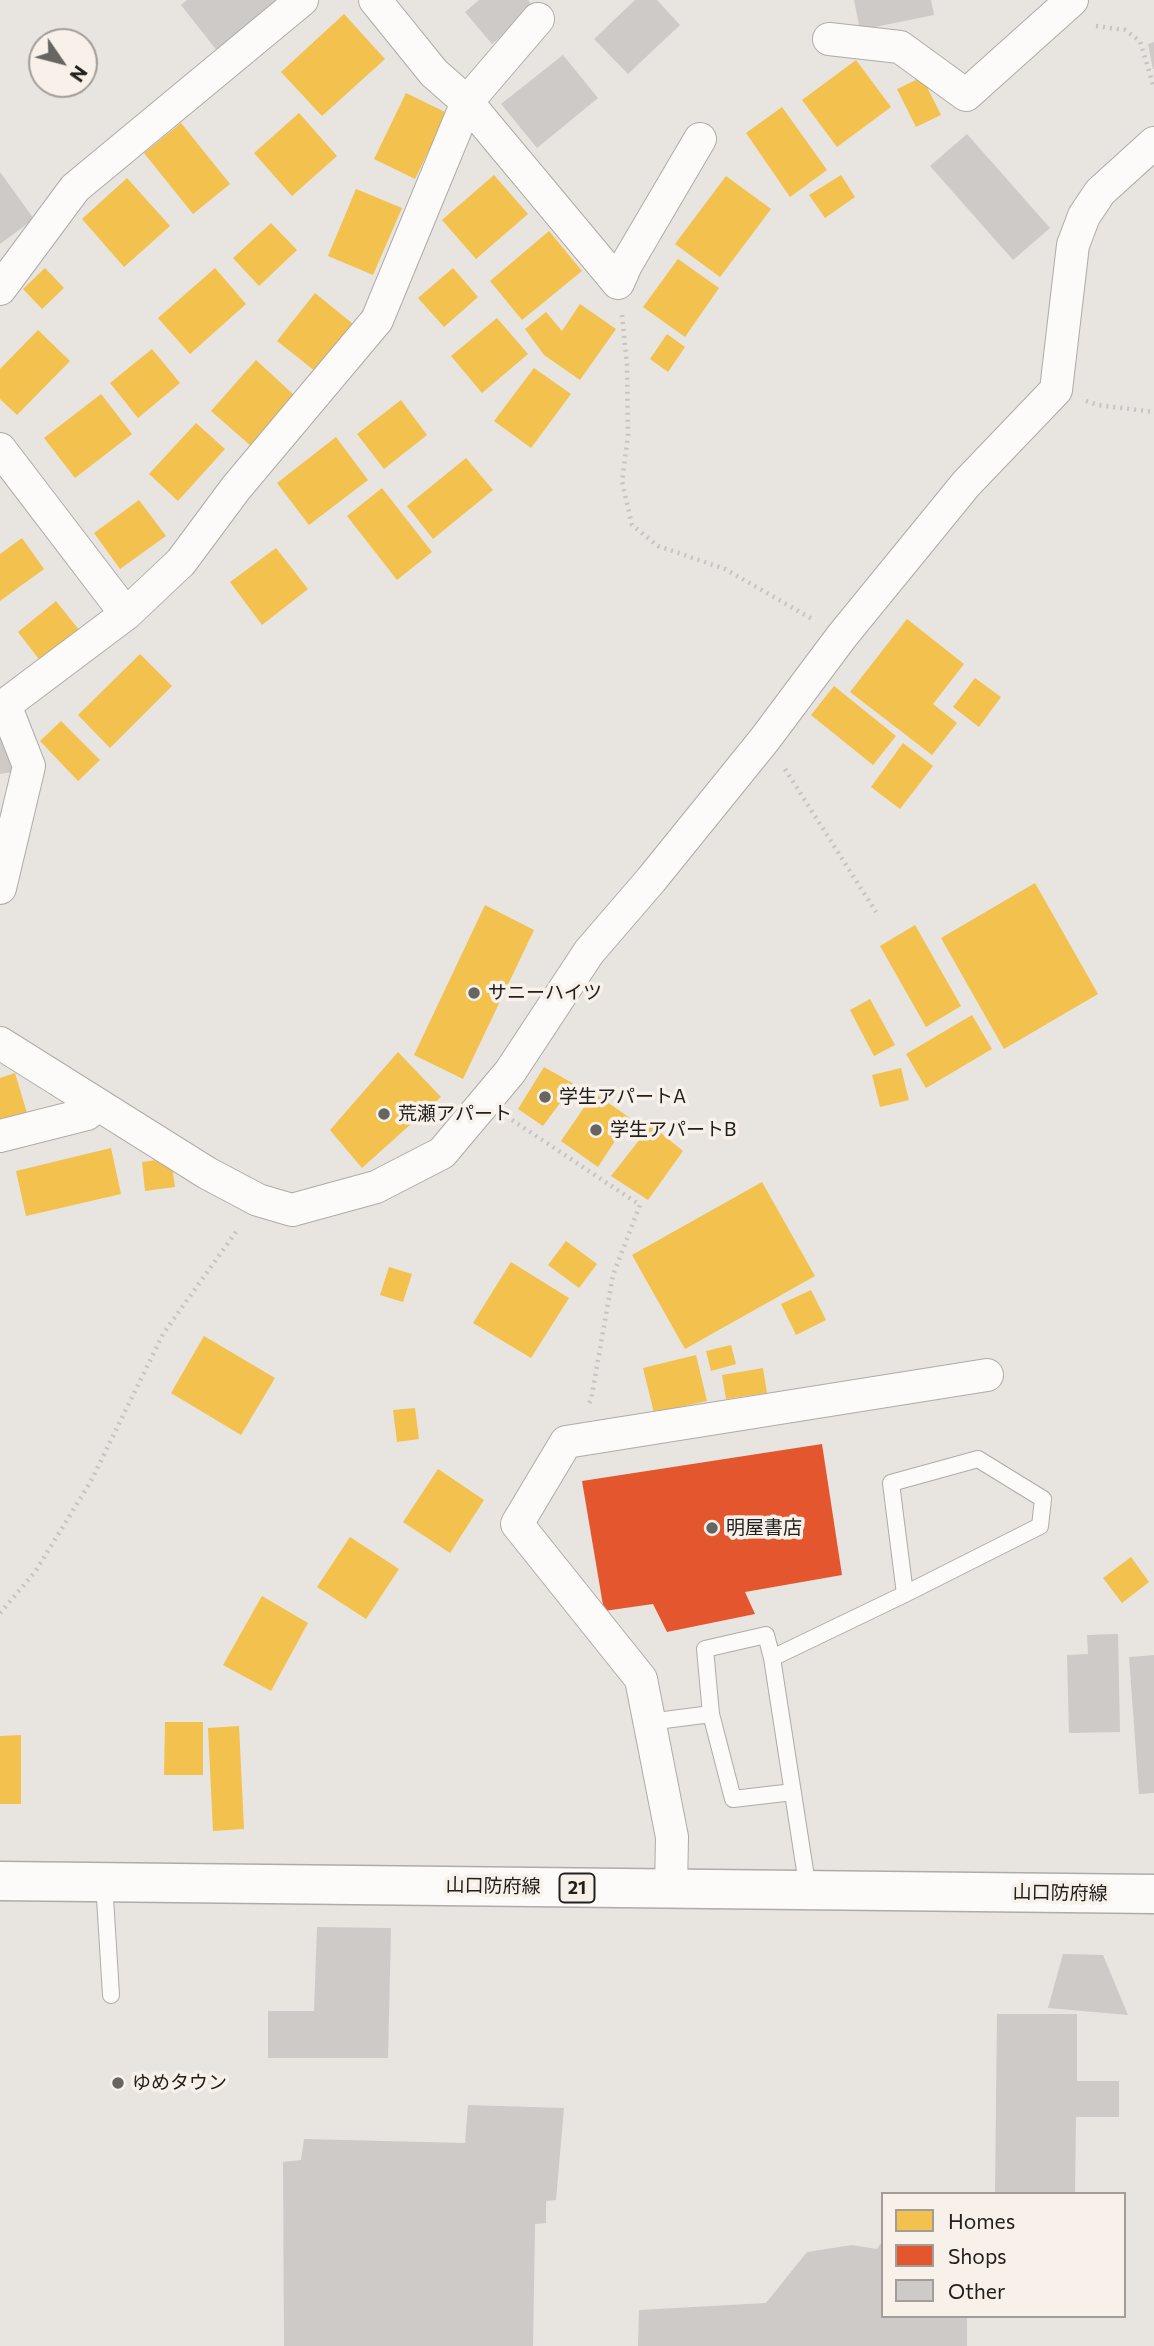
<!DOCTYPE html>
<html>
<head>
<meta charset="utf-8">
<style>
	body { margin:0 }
	#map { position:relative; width:1154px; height:2346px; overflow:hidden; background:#e8e4e0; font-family:Commissioner,sans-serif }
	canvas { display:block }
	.legend { position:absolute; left:881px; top:2192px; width:245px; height:126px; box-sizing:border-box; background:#f8f1ea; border:2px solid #a29d98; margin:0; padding:9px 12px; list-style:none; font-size:21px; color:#22201d }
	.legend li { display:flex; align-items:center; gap:14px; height:35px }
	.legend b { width:35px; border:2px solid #a29d98 }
	.north { position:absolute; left:28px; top:28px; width:70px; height:70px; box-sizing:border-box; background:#f8f1ea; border:2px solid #a29d98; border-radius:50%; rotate:125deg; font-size:19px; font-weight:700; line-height:28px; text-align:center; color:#22201d }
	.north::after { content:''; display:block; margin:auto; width:24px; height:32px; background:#676561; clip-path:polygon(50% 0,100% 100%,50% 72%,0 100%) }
</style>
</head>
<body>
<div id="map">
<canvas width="1154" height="2346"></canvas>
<ul class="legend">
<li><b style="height:19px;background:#f2c14e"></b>Homes</li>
<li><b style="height:19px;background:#e4572e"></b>Shops</li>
<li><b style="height:19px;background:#cdcac7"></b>Other</li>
</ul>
<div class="north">N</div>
</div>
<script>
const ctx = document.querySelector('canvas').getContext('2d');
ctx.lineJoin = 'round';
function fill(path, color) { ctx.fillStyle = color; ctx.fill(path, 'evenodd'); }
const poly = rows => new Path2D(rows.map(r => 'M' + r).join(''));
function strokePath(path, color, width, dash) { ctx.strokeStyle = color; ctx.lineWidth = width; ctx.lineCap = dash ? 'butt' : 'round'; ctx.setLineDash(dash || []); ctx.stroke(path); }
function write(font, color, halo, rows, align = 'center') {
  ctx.font = font + ' Commissioner,"Noto Sans JP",sans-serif'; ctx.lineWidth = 7; ctx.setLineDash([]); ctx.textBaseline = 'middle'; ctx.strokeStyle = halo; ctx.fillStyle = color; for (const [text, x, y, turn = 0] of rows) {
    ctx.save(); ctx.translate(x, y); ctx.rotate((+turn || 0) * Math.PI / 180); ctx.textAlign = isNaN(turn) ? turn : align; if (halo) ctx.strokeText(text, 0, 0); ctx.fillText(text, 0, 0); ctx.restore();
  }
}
const homes = poly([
	[344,14,385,59,322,116,281,72],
	[856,60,891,107,837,147,802,100],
	[922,77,941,115,916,127,897,89],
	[406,93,447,113,415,179,374,159],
	[782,107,827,170,790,197,746,133],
	[299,113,337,156,292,196,254,153],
	[181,123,230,184,193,214,144,153],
	[494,175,528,214,476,259,442,220],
	[841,175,855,197,825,218,809,195],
	[726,176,771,209,720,277,675,244],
	[127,178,170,226,124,267,82,219],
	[356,189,402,208,373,275,328,256],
	[271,223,297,250,259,286,233,258],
	[549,231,582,271,522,320,490,281],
	[678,259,719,288,685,337,643,307],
	[45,268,64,288,42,309,23,289],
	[215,268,246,304,190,354,158,318],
	[453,268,478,297,444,327,418,298],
	[315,293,358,328,320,375,277,341],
	[580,304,616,329,580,380,544,355,525,329,546,312,562,331],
	[497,318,528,354,482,393,451,356],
	[38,330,70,361,17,415,0,399,0,369],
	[667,334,685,347,668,372,650,359],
	[152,349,180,383,138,418,110,383],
	[256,360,295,396,251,446,211,411],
	[534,368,571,394,531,448,494,421],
	[101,394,132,434,75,478,44,438],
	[401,400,427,435,384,469,357,434],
	[196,423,225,449,178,501,149,474],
	[336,437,368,480,309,525,277,483],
	[466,458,493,490,433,539,407,506],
	[382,488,432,552,397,580,347,516],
	[139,500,166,536,120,569,94,533],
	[22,538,44,569,0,601,0,554],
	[276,548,308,589,262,625,230,582],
	[56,601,84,636,45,667,18,632],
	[907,619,964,664,933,704,957,723,932,755,850,692],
	[140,654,172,686,110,748,78,715],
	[975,678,1001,697,979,727,953,707],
	[834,686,896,736,873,765,811,715],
	[61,721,100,760,78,781,40,741],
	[903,743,933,766,900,809,871,787],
	[1035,883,1098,994,1004,1049,941,938],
	[485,905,534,930,463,1079,414,1055],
	[915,925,961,1006,926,1027,880,946],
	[870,999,895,1045,874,1056,850,1010],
	[972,1015,992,1049,926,1088,906,1054],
	[398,1052,441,1097,362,1168,330,1130],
	[544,1067,574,1084,543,1126,518,1109],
	[901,1068,909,1100,880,1107,872,1075],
	[15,1073,28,1116,0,1124,0,1078],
	[594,1093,630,1118,598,1167,561,1141],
	[651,1125,683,1151,648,1200,611,1176],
	[111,1148,121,1194,26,1216,16,1171],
	[171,1158,175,1187,145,1191,142,1162],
	[762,1182,815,1276,685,1349,632,1255],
	[566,1241,597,1264,579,1288,548,1265],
	[511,1262,569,1298,531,1358,473,1323],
	[389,1267,412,1274,403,1302,380,1295],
	[811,1290,826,1320,796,1335,781,1304],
	[204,1336,275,1378,241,1435,171,1393],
	[731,1345,736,1364,711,1371,706,1351],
	[696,1355,707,1401,654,1413,643,1368],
	[763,1368,767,1393,726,1399,722,1375],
	[415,1408,419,1439,397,1442,393,1410],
	[438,1469,484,1500,450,1553,403,1522],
	[350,1537,399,1569,366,1619,317,1587],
	[1131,1557,1149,1582,1122,1603,1103,1578],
	[262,1596,308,1623,271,1691,223,1665],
	[165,1722,203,1722,203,1775,164,1775],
	[239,1726,244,1829,213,1831,208,1728],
	[21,1735,21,1804,0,1804,0,1736]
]);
const shops = poly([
	[822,1444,842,1575,745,1592,755,1614,667,1632,653,1604,604,1611,582,1481]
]);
const building = poly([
	[187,0,278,0,218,52,181,5],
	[479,0,528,0,535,9,492,44,465,12],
	[635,0,657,0,680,25,628,74,594,39],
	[854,0,931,0,934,15,860,30],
	[1154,42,1154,69,1153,69,1148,44],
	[563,55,598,98,537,148,501,104],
	[967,134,1050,228,1013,260,930,166],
	[0,172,34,219,0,244],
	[0,725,18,771,0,774],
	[1118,1634,1120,1732,1069,1733,1067,1655,1088,1654,1087,1635],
	[1154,1655,1154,1793,1139,1794,1129,1657],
	[317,1927,391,1928,388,2058,268,2058,268,2011,314,2011],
	[1063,1954,1103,1955,1128,2015,1048,2008],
	[997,2014,1077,2014,1077,2081,1119,2081,1119,2117,1076,2117,1075,2194,995,2194],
	[468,2105,564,2108,556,2200,546,2201,546,2223,535,2224,533,2346,284,2346,283,2162,301,2160,304,2139,465,2143],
	[883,2240,883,2316,967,2316,967,2346,638,2346,639,2310,766,2303,807,2252,852,2245,877,2249]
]);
const path = poly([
	[1096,26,1125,30,1140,41,1154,88],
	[622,315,627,365,628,435,622,482,632,525,658,546,725,569,814,620],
	[1086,401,1098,405,1154,412],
	[785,769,876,912],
	[512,1120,640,1205,613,1275,591,1400,588,1405],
	[0,1613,35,1572,91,1481,163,1334,238,1229]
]);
const service = poly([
	[772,1658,766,1635,705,1649,711,1714,733,1799,793,1792],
	[649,1722,711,1714],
	[104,1882,111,1995],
	[808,1890,772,1658,905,1594,1040,1526,1043,1499,978,1459,891,1483,905,1594]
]);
const minor = poly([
	[375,0,434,73,467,102,618,283,626,265,700,139],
	[829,39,900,47,966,95,1072,0],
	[0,289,75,188,302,0],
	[0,449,126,614],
	[0,888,29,766,5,705,126,614,181,562,236,488,377,320,467,102,538,19],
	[0,1043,207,1173,258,1200,292,1210,376,1187,442,1153,510,1072,589,952,651,880,765,739,842,636,966,484,1056,390,1073,245,1084,216,1100,192,1154,143],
	[0,1136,87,1114,97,1104],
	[671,1889,672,1837,641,1679,517,1524,566,1442,987,1375]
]);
const primary = poly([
	[0,1881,1154,1894]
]);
const markers = [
	[474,993,7,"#676561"],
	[545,1097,7,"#676561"],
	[384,1114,7,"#676561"],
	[596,1130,7,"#676561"],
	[712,1528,7,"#676561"],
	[118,2083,7,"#676561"]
];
const shields = [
	[577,1888,35]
];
const shieldNames = [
	["21",577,1888]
];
const poiNames = [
	["サニーハイツ",488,993],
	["学生アパートA",559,1097],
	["荒瀬アパート",398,1114],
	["学生アパートB",610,1130],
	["明屋書店",726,1528],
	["ゆめタウン",132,2083]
];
const streetNames = [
	["山口防府線",493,1886,1],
	["山口防府線",1060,1893,1]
];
fill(homes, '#f2c14e');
fill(shops, '#e4572e');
fill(building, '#cdcac7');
strokePath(service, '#afaba8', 18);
strokePath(minor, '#afaba8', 34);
strokePath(primary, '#afaba8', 41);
strokePath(path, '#c6c4c2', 4.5, [2, 5]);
strokePath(service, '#fcfbfa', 16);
strokePath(minor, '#fcfbfa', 32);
strokePath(primary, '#fcfbfa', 38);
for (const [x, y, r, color] of markers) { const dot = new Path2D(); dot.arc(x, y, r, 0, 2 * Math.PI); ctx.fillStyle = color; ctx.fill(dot); strokePath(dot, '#f8f1ea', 2.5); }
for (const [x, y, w] of shields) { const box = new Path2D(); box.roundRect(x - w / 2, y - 14.5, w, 29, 5); ctx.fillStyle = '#f8f1ea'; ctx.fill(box); strokePath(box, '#22201d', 2); }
write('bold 18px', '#22201d', null, shieldNames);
write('19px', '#22201d', '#f8f1ea', poiNames, 'left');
write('19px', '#22201d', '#f8f1ea', streetNames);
</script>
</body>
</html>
